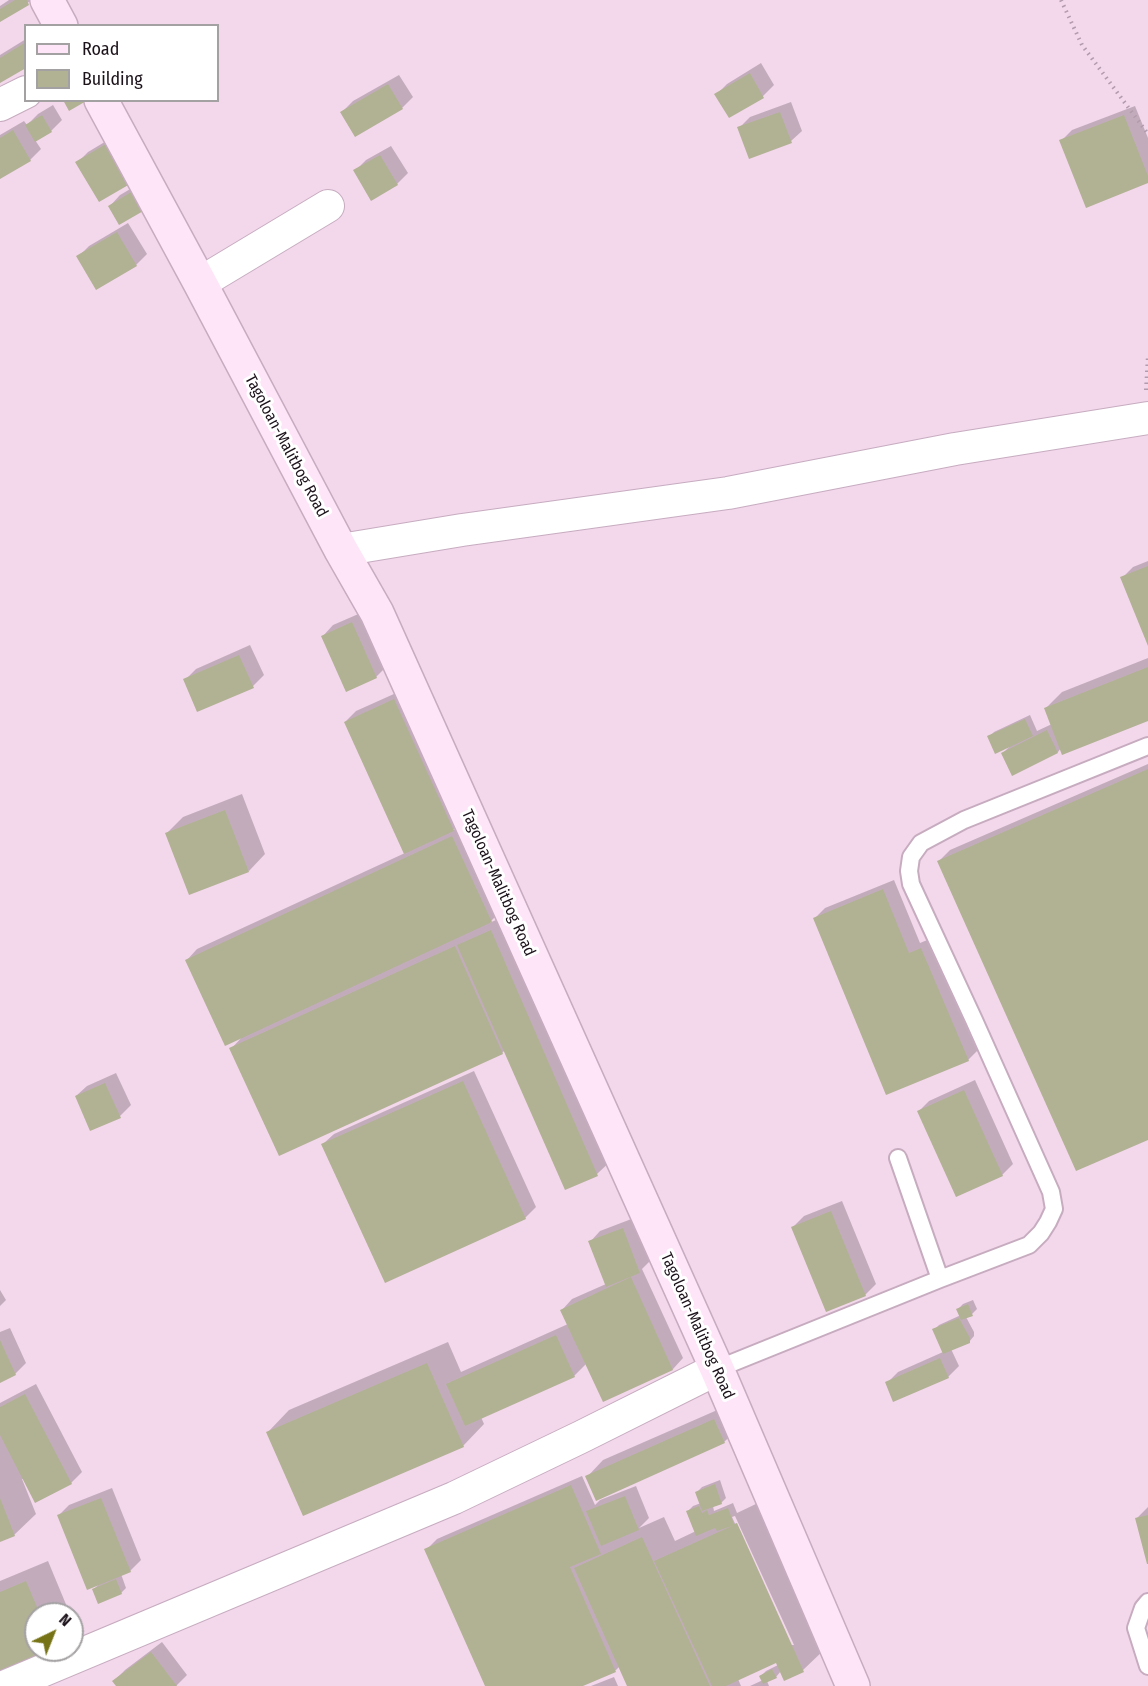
<!DOCTYPE html>
<html>
<head>
<meta charset="utf-8">
<style>
  body { margin:0 }
  #map { position:relative; width:1148px; height:1686px; overflow:hidden; background:#f3d7eb; font-family:"Fira Sans Condensed",sans-serif }
  canvas { display:block }
  .legend { position:absolute; left:24px; top:24px; width:195px; height:78px; box-sizing:border-box; background:#fff; border:2px solid #a4a1a3; margin:0; padding:8px 10px; list-style:none; font-size:18px; color:#1c131a }
  .legend li { display:flex; align-items:center; gap:12px; height:30px }
  .legend b { width:30px; border:2px solid #a4a1a3 }
  .north { position:absolute; left:24px; top:1602px; width:60px; height:60px; box-sizing:border-box; background:#fff; border:2px solid #a4a1a3; border-radius:50%; rotate:43deg; font-size:16px; font-weight:700; line-height:24px; text-align:center; color:#1c131a }
  .north::after { content:''; display:block; margin:auto; width:21px; height:27px; background:#767317; clip-path:polygon(50% 0,100% 100%,50% 72%,0 100%) }
</style>
</head>
<body>
<div id="map">
<canvas width="1148" height="1686"></canvas>
<ul class="legend">
<li><b style="height:8px;background:#fee5f8"></b>Road</li>
<li><b style="height:16px;background:#b1b193"></b>Building</li>
</ul>
<div class="north">N</div>
</div>
<script>
const context = document.querySelector('canvas').getContext('2d');
context.lineJoin = 'round';
function fillPath(path, color) {
  context.fillStyle = color;
  context.fill(path, 'evenodd');
}
function trace(path, color, width, dash) {
  context.strokeStyle = color;
  context.lineWidth = width;
  context.lineCap = dash ? 'butt' : 'round';
  context.setLineDash(dash || []);
  context.stroke(path);
}
function write(font, color, halo, rows, align = 'center') {
  context.font = font + ' "Fira Sans Condensed",sans-serif';
  context.lineWidth = 6;
  context.setLineDash([]);
  context.textBaseline = 'middle';
  context.strokeStyle = halo;
  context.fillStyle = color;
  for (const [text, x, y, turn = 0] of rows) {
    context.save();
    context.translate(x, y);
    context.rotate((+turn || 0) * Math.PI / 180);
    context.textAlign = isNaN(turn) ? turn : align;
    if (halo) context.strokeText(text, 0, 0);
    context.fillText(text, 0, 0);
    context.restore();
  }
}
const shadow = new Path2D(`
  M9 0H32L0 20V6Z
  M26 39V66L0 81V55Z
  M761 63 774 85 763 96 729 116 716 95 727 84Z
  M399 75 413 97 402 108 342 112 353 101Z
  M791 102 802 131 791 141 739 128 750 117Z
  M53 105 62 120 51 131 35 140 41 149 30 160 0 178V135L24 121 27 125 38 114Z
  M1135 106 1148 138V182L1061 141 1072 130Z
  M118 134 140 172 77 163 88 152Z
  M391 146 408 173 397 184 355 171 366 160Z
  M144 181 155 198 110 206 120 195Z
  M128 223 147 254 136 265 78 257 89 246Z
  M1148 561V642L1122 578 1133 567Z
  M363 612 387 666 376 677 323 636 333 625Z
  M250 645 264 675 253 686 185 680 196 669Z
  M1148 658V719L1061 748 1058 752 1012 774 1003 753 1010 746 989 737 994 732 1030 715 1037 731 1052 724 1045 709 1062 692Z
  M405 689 464 819 453 830 463 826 502 910 489 923 508 915 614 1158 597 1174 565 1188 505 1050 502 1053 231 1049 243 1036 187 960 197 949 405 853 345 722 356 711Z
  M1148 764V1138L939 861 950 850Z
  M242 794 265 854 249 871 167 833 183 817Z
  M894 880 920 943 932 938 979 1049 968 1060 814 919 825 908Z
  M474 1071 536 1207 525 1218 323 1144 334 1134Z
  M116 1073 131 1105 120 1116 91 1129 76 1096 87 1086Z
  M975 1080 1013 1164 1002 1175 918 1112 929 1101Z
  M842 1201 876 1284 865 1295 793 1227 804 1216Z
  M634 1218 650 1261 642 1269 683 1358 673 1369 603 1400 586 1364 574 1376 481 1417 484 1424 463 1446 268 1432 289 1410 448 1342 461 1372 568 1324 562 1310 572 1299 606 1284 590 1242 600 1231Z
  M0 1290 6 1300 0 1306Z
  M973 1300 977 1309 972 1314 966 1317 974 1332V1336L969 1342 951 1349 959 1366 948 1377 887 1383 898 1372 943 1352 934 1330 939 1325 961 1315 958 1309 963 1304Z
  M10 1328 26 1363 15 1374 0 1381V1332Z
  M36 1384 82 1472 71 1483 22 1479 36 1514 14 1535 0 1541V1403Z
  M731 1404 741 1426 724 1442 587 1477 603 1460Z
  M582 1476 595 1505 600 1500 636 1486 649 1518 639 1528 664 1517 675 1541 696 1531 688 1511 693 1506 701 1503 697 1492 702 1487 720 1480 726 1498 721 1503 713 1506 714 1511 733 1503 737 1513 758 1503 825 1649 803 1670 784 1679 781 1671 776 1677 767 1681 769 1686H750L763 1680 761 1676 766 1671 778 1665 777 1661 738 1679 741 1686H629L620 1666 616 1670 580 1686H486L426 1550 437 1539ZM735 1516 794 1645H791L732 1517Z
  M112 1488 141 1560 130 1571 121 1574 126 1588 121 1593 94 1589 100 1583 58 1516 69 1505Z
  M1148 1507V1561L1137 1518Z
  M48 1561 70 1614H36V1650L0 1674V1581Z
  M72 1618 77 1630 72 1635Z
  M162 1642 187 1675 176 1686H118L114 1681 125 1670Z
  M614 1677 618 1686H591Z`);
const building = new Path2D(`
  M15 0H27L29 5 0 22V9Z
  M26 42V68L0 83V58Z
  M750 73 764 98 729 118 714 94Z
  M388 84 403 109 355 137 340 112Z
  M63 100H88L69 111Z
  M780 112 792 143 749 159 737 127Z
  M42 115 52 132 35 142 25 125Z
  M1124 115 1148 176V183L1086 208 1059 140Z
  M13 130 31 161 0 179V138Z
  M106 144 130 184 99 202 75 162Z
  M380 155 398 185 371 201 353 170Z
  M133 191 145 210 119 225 108 206Z
  M117 232 137 266 96 290 76 256Z
  M1148 566V646L1120 577Z
  M352 622 377 678 346 692 321 636Z
  M239 655 254 688 197 712 183 679Z
  M1148 667V721L1062 755 1044 708Z
  M394 699 454 831 404 854 344 722Z
  M1025 719 1033 736 995 754 987 736Z
  M1047 730 1058 753 1012 776 1001 753Z
  M1148 769V1140L1076 1171 937 861Z
  M225 810 249 872 189 895 165 833Z
  M452 836 492 922 225 1046 185 960Z
  M883 889 909 953 921 948 969 1061 886 1095 813 918Z
  M491 930 598 1176 565 1190 457 945Z
  M455 946 503 1054 279 1156 229 1048Z
  M463 1081 526 1219 385 1283 321 1144Z
  M105 1083 121 1118 90 1131 75 1096Z
  M964 1090 1003 1176 956 1197 917 1111Z
  M831 1211 866 1296 826 1312 791 1227Z
  M623 1228 640 1273 606 1287 588 1241Z
  M631 1277 673 1370 603 1402 560 1310Z
  M968 1304 973 1316 961 1320 956 1309Z
  M959 1318 970 1338V1343L943 1354 932 1329Z
  M556 1335 575 1377 465 1426 446 1384Z
  M0 1340 16 1375 0 1383Z
  M940 1358 949 1378 893 1402 885 1382Z
  M427 1363 464 1447 303 1516 266 1432Z
  M25 1394 72 1484 35 1503 0 1435V1407Z
  M714 1419 725 1443 596 1501 585 1476Z
  M715 1484 722 1504 702 1511 695 1492Z
  M571 1485 601 1554 570 1567 616 1672 583 1686H485L424 1549Z
  M625 1496 639 1530 601 1546 586 1511Z
  M0 1498 15 1536 0 1542Z
  M101 1498 131 1572 87 1590 57 1515Z
  M699 1506 702 1513 707 1510 709 1515 728 1508 734 1524 737 1523 804 1672 784 1681 776 1663 726 1686H712L654 1561 732 1526 717 1531 715 1528 696 1536 686 1511Z
  M1148 1515V1564H1147L1135 1518Z
  M642 1537 710 1686H627L574 1568Z
  M116 1579 122 1594 98 1604 92 1589Z
  M26 1581 40 1614H36V1650H55L0 1676V1592Z
  M151 1652 177 1686H116L112 1681Z
  M772 1669 777 1678 763 1684 759 1676Z`);
const path = new Path2D(`
  M1061 0 1082 45 1148 134
  M1146 390 1148 355`);
const service = new Path2D(`
  M898 1158 940 1279
  M717 1369 940 1279 1029 1245 1041 1233 1048 1222 1054 1209 1051 1192 974 1020 911 884 909 871 911 857 921 843 964 820 1148 746
  M1148 1602 1143 1608 1136 1628 1148 1666`);
const minor = new Path2D(`
  M0 105 26 92
  M200 283 328 206
  M341 550 462 530 728 493 955 449 1148 418
  M6 1686 454 1498 581 1437 717 1369`);
const secondary = new Path2D(`
  M47 0 61 26
  M101 100 200 283 341 550 377 613 717 1369 853 1686`);
const streetNames = [
  ["Tagoloan-Malitbog Road",286,446,62],
  ["Tagoloan-Malitbog Road",498,883,66],
  ["Tagoloan-Malitbog Road",697,1326,66]
];
fillPath(shadow, '#0003');
fillPath(building, '#b1b193');
trace(service, '#c7acc0', 20);
trace(minor, '#c7acc0', 34);
trace(secondary, '#c7acc0', 36);
trace(path, '#b29bac', 4, [1.5, 4.5]);
trace(service, '#fff', 16);
trace(minor, '#fff', 32);
trace(secondary, '#fee5f8', 33);
write('16px', '#1c131a', '#fff', streetNames);
</script>
</body>
</html>
